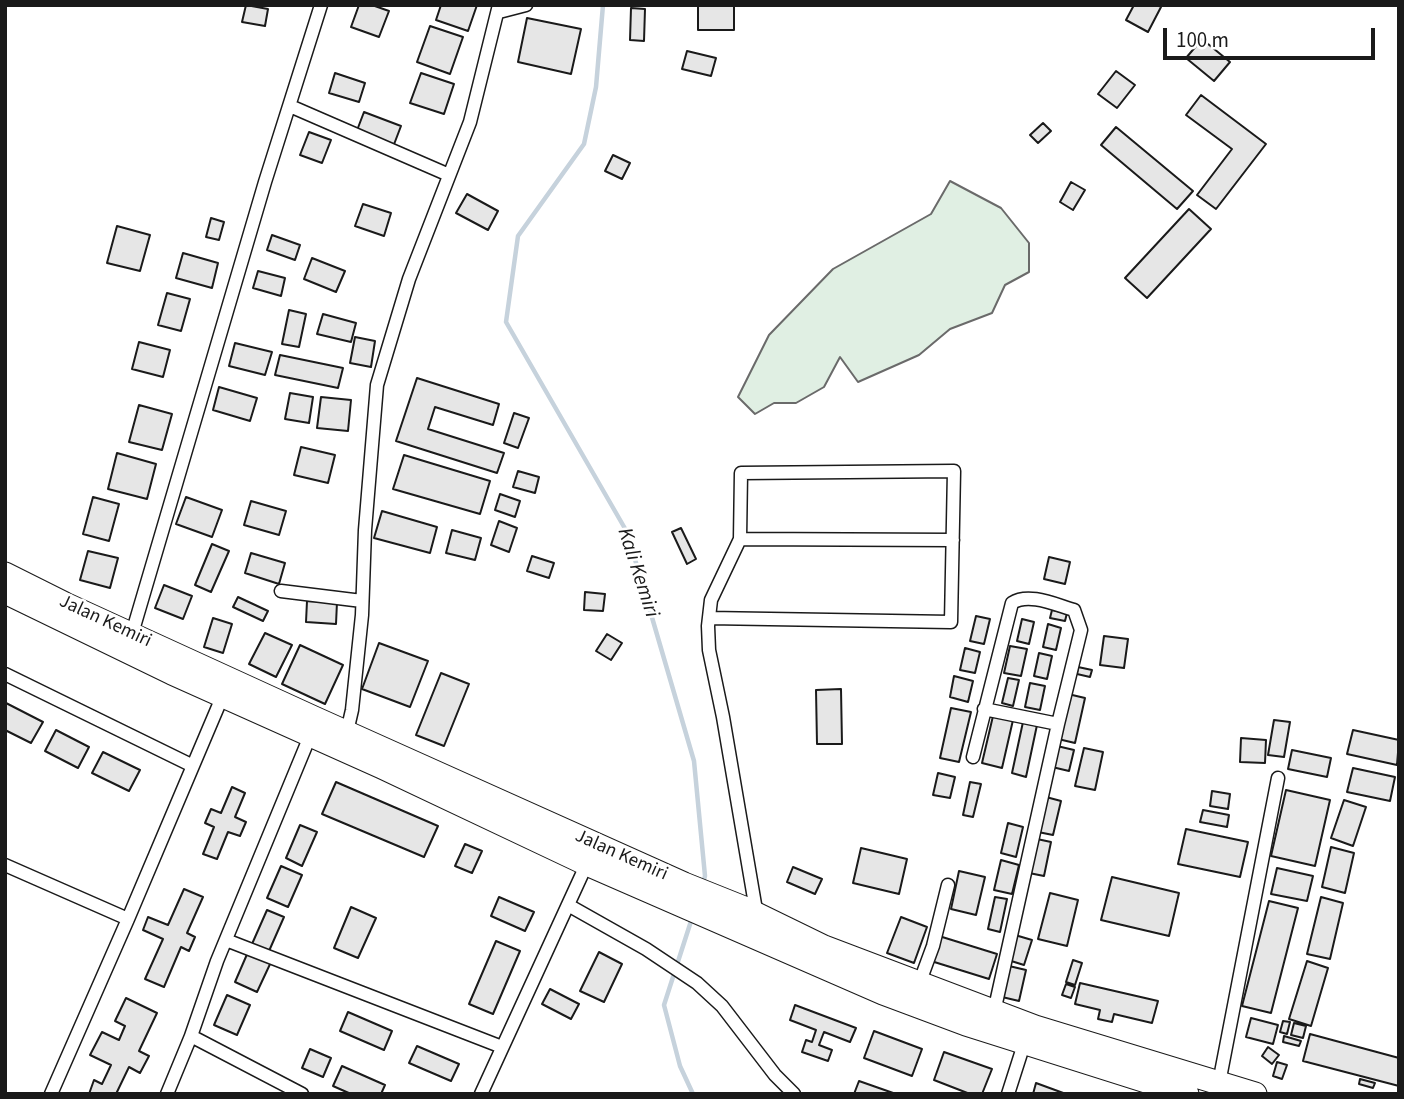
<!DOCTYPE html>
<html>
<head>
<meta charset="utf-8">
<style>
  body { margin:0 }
  #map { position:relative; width:1404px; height:1099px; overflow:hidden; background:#fff; font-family:"Source Sans 3",sans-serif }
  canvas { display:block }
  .frame { position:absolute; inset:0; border:7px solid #1a1a1a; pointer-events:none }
  .scale { position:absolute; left:1163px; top:28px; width:212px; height:32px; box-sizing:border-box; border:4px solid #1a1a1a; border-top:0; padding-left:9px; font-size:21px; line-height:24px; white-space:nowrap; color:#1a1a1a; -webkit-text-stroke:5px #fff; paint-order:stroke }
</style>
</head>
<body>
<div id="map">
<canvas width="1404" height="1099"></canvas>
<div class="frame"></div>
<div class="scale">100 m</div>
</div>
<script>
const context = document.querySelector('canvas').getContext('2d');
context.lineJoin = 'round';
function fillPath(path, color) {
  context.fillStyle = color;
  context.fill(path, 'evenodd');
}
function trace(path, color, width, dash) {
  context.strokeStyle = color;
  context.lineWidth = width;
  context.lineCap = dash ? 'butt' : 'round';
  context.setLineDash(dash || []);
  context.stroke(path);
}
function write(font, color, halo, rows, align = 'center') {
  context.font = font + ' "Source Sans 3",sans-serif';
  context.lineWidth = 5;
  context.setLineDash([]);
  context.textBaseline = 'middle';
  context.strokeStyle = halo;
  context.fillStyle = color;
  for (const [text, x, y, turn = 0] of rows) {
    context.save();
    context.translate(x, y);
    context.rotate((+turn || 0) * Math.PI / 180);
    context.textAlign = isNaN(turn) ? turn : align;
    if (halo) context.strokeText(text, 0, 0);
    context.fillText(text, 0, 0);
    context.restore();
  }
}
const green = new Path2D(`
  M950 181 1001 208 1029 243V272L1005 285 992 313 950 329 919 355 858 382 840 357 824 387 796 403H774L755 414 738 397 769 335 833 269 931 214Z`);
const stream = new Path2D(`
  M603 5 596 87 584 144 518 236 506 322 627 532 694 761 705 876 703 883
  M692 918 664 1005 680 1066 693 1094`);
const building = new Path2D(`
  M246 5 268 9 265 26 242 22Z
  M359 5H372L389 11 379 37 351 27Z
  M441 5H477L468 31 436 20Z
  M698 5H734V30H698Z
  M1134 5H1157L1161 7 1148 32 1126 20Z
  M631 8 645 9 644 41 630 40Z
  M527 18 581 29 571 74 518 62Z
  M430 26 463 37 450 74 417 62Z
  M1202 39 1230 62 1214 81 1186 58Z
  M687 51 716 58 711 76 682 69Z
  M1116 71 1135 85 1117 108 1098 94Z
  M335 73 365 83 359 102 329 93Z
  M421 73 454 84 444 114 410 103Z
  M1201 95 1266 144 1216 209 1197 195 1232 149 1186 115Z
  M364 112 401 126 393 147 356 133Z
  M1043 123 1051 131 1038 143 1030 135Z
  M1116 127 1193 191 1177 209 1101 145Z
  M309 132 331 140 322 163 300 155Z
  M613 155 630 163 622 179 605 171Z
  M1071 182 1085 190 1073 210 1060 202Z
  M467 194 498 211 488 230 456 213Z
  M363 204 391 213 384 236 355 226Z
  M1189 209 1211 229 1147 298 1125 278Z
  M211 218 224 222 219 240 206 237Z
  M117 226 150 235 140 271 107 263Z
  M272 235 300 245 295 260 267 250Z
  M183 253 218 263 212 288 176 278Z
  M312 258 345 271 336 292 304 279Z
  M258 271 285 278 281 296 253 288Z
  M167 293 190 299 181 331 158 325Z
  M289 310 306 314 299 347 282 344Z
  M323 314 356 323 351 342 317 334Z
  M355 337 375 341 371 367 350 363Z
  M139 342 170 350 163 377 132 369Z
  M235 343 272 352 265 375 229 366Z
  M280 355 343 368 338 388 275 375Z
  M417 378 499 404 493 425 435 407 428 429 504 453 497 473 396 441Z
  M219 387 257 398 250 421 213 410Z
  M290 393 313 397 309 423 285 419Z
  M321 397 351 400 348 431 317 428Z
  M139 405 172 414 162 450 129 442Z
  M514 413 529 418 518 448 504 443Z
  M301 447 335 455 328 483 294 475Z
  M117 453 156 464 147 499 108 489Z
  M404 455 490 481 480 514 393 489Z
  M518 471 539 477 535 493 513 487Z
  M500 494 520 501 515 517 495 510Z
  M93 497 119 504 109 541 83 534Z
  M186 497 222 510 212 537 176 524Z
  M251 501 286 511 279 535 244 525Z
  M382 511 437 527 430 553 374 538Z
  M499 521 517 528 509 552 491 545Z
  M681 528 696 559 687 564 672 532Z
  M452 530 481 538 475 560 446 553Z
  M212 544 229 551 211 592 195 585Z
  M88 551 118 558 110 588 80 580Z
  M251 553 285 563 279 584 245 573Z
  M532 556 554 563 549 578 527 571Z
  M1049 557 1070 562 1065 584 1044 579Z
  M164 585 192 596 183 619 155 608Z
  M585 592 605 594 603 611 584 610Z
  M238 597 268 611 263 621 233 607Z
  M307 601 337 602 336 624 306 622Z
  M1052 610 1067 613 1065 621 1050 618Z
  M976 616 990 619 984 644 970 641Z
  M213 618 232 624 223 653 204 647Z
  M1022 619 1034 622 1029 644 1017 641Z
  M1048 624 1061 628 1056 650 1043 647Z
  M265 633 292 645 276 677 249 664Z
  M607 634 622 643 611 660 596 651Z
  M1104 636 1128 639 1124 668 1100 665Z
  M379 643 428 661 410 707 362 689Z
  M300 645 343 665 325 704 282 684Z
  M1010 646 1027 649 1021 676 1004 673Z
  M965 648 980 652 975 673 960 670Z
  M1039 653 1052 656 1047 679 1034 676Z
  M1078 667 1092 670 1090 677 1077 674Z
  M441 673 469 684 444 746 416 735Z
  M954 676 973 681 968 702 950 697Z
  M1008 678 1019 680 1013 706 1002 703Z
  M1030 683 1045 686 1040 710 1025 707Z
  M841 689 842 744H817L816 690Z
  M1068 694 1085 698 1075 743 1058 739Z
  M6 703 43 722 31 743 5 730Z
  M951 708 971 712 959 762 940 758Z
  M993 716 1013 720 1002 768 982 763Z
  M1274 720 1290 722 1284 757 1268 755Z
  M1023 722 1037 725 1026 777 1012 773Z
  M56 730 89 747 78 768 45 751Z
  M1353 730 1399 740 1397 765 1347 754Z
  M1241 738 1266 740 1265 763 1240 762Z
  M1057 746 1074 750 1069 771 1052 767Z
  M1084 748 1103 752 1095 790 1075 786Z
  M1292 750 1331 758 1327 777 1288 769Z
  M103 752 140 770 129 791 92 773Z
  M1353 768 1395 777 1390 801 1347 792Z
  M938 773 955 777 950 798 933 795Z
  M336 782 438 826 424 857 322 814Z
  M970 782 981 784 973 817 963 815Z
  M232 787 245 793 235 817 246 822 240 836 228 832 217 859 203 854 214 827 205 823 211 809 221 813Z
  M1286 790 1330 800 1315 866 1271 856Z
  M1212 791 1230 794 1228 809 1210 806Z
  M1046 797 1061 801 1053 835 1038 832Z
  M1344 800 1366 807 1353 846 1331 838Z
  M1203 810 1229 815 1227 827 1200 822Z
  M1008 823 1023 827 1016 857 1001 853Z
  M300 825 317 832 302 866 286 858Z
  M1186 829 1248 842 1240 877 1178 864Z
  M1037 839 1051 842 1044 876 1029 873Z
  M465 844 482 851 472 873 455 866Z
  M1331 847 1354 853 1345 893 1322 887Z
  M861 848 907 859 899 894 853 883Z
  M1001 860 1019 865 1012 894 994 890Z
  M281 866 302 875 288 907 267 898Z
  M793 867 822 879 815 894 787 882Z
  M1277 868 1313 876 1307 901 1271 894Z
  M959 871 985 877 976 915 951 909Z
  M1112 877 1179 893 1169 936 1101 920Z
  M184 889 203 897 187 933 195 937 189 951 181 947 164 987 145 979 163 939 143 930 148 917 168 925Z
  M1050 893 1078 900 1067 946 1038 939Z
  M499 897 534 912 525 931 491 916Z
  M995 897 1007 899 1000 932 988 929Z
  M1321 897 1343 903 1330 959 1307 954Z
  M1269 901 1298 908 1271 1013 1242 1006Z
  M351 907 376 918 358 958 334 948Z
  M267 910 284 917 269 951 252 944Z
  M901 917 927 927 914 963 887 953Z
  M1015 935 1032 940 1024 965 1008 960Z
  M939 936 997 954 989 979 931 961Z
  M496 941 520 951 493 1014 469 1004Z
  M248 952 271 962 257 992 235 982Z
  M599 952 622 964 604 1002 580 991Z
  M1073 960 1082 963 1075 985 1066 982Z
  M1307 961 1328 968 1311 1026 1289 1019Z
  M1009 966 1026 970 1019 1001 1002 997Z
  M1080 983 1158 1001 1152 1023 1114 1014 1112 1022 1098 1019 1100 1010 1075 1004Z
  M1066 984 1075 987 1071 998 1062 995Z
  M550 989 579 1004 571 1019 542 1004Z
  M227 995 250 1005 237 1035 214 1025Z
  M126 998 157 1013 139 1051 149 1056 140 1073 129 1067 116 1094H89L94 1080 102 1084 111 1065 90 1055 102 1032 119 1040 125 1026 115 1021Z
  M795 1005 856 1028 850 1042 824 1032 819 1045 832 1050 828 1061 802 1052 806 1040 812 1042 816 1030 790 1020Z
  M348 1012 392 1031 384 1050 340 1031Z
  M1251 1018 1278 1025 1273 1044 1246 1037Z
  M1283 1021 1290 1022 1287 1034 1280 1032Z
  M1294 1023 1306 1026 1303 1038 1291 1035Z
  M874 1031 922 1049 912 1076 864 1058Z
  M1310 1034 1399 1058V1086L1303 1061Z
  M1284 1036 1301 1041 1299 1046 1283 1042Z
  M417 1046 459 1064 451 1081 409 1063Z
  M1268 1047 1279 1055 1272 1064 1262 1056Z
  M310 1049 331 1058 323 1077 302 1068Z
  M944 1052 992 1069 982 1094H970L934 1080Z
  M1277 1062 1287 1065 1282 1079 1273 1076Z
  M342 1066 385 1085 381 1094H351L333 1086Z
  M1360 1079 1375 1083 1373 1088 1359 1084Z
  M859 1081 896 1094H854Z
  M1036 1083 1066 1094H1033Z`);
const street = new Path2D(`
  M499 12 526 5
  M290 106 449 175
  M740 539 953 540
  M281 591 362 601
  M709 618 951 622 954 471 741 473 740 539 711 600 708 626 709 650 723 717 757 916
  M131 637 265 182 321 5
  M5 674 191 765
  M984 709 1058 724
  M346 736 352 710 362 615 365 530 377 385 409 279 470 122 499 5
  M973 757 1012 603C1029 592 1056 605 1074 610L1081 630 1058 724 994 1012
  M5 865 128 919
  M568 905 646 949 697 983 722 1006 775 1075 794 1094
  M226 940 502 1047
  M919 984 933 946 948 885
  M1219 1083 1278 778
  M51 1094 128 919 223 695
  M167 1094 191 1036
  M302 1094 191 1036 217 961 310 736
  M481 1094 589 859
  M1008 1094 1024 1044`);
const highway = new Path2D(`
  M5 574 65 604 312 717 684 884 744 908 824 947 1035 1027 1255 1094
  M5 592 172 673 382 767 587 864 883 993 966 1024 1187 1094`);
const streetNames = [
  ["Jalan Kemiri",105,622,25],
  ["Jalan Kemiri",621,856,24]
];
const waterNames = [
  ["Kali Kemiri",637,573,72]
];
fillPath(green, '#e0efe3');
trace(green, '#6a6a6a', 2);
trace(stream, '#c6d2dc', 4.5);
fillPath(building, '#e6e6e6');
trace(building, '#1a1a1a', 2);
trace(street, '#1a1a1a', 15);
trace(highway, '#1a1a1a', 25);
trace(street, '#fff', 12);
trace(highway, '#fff', 23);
write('19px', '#1a1a1a', '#fff', streetNames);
write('italic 21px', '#1a1a1a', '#fff', waterNames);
</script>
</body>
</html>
